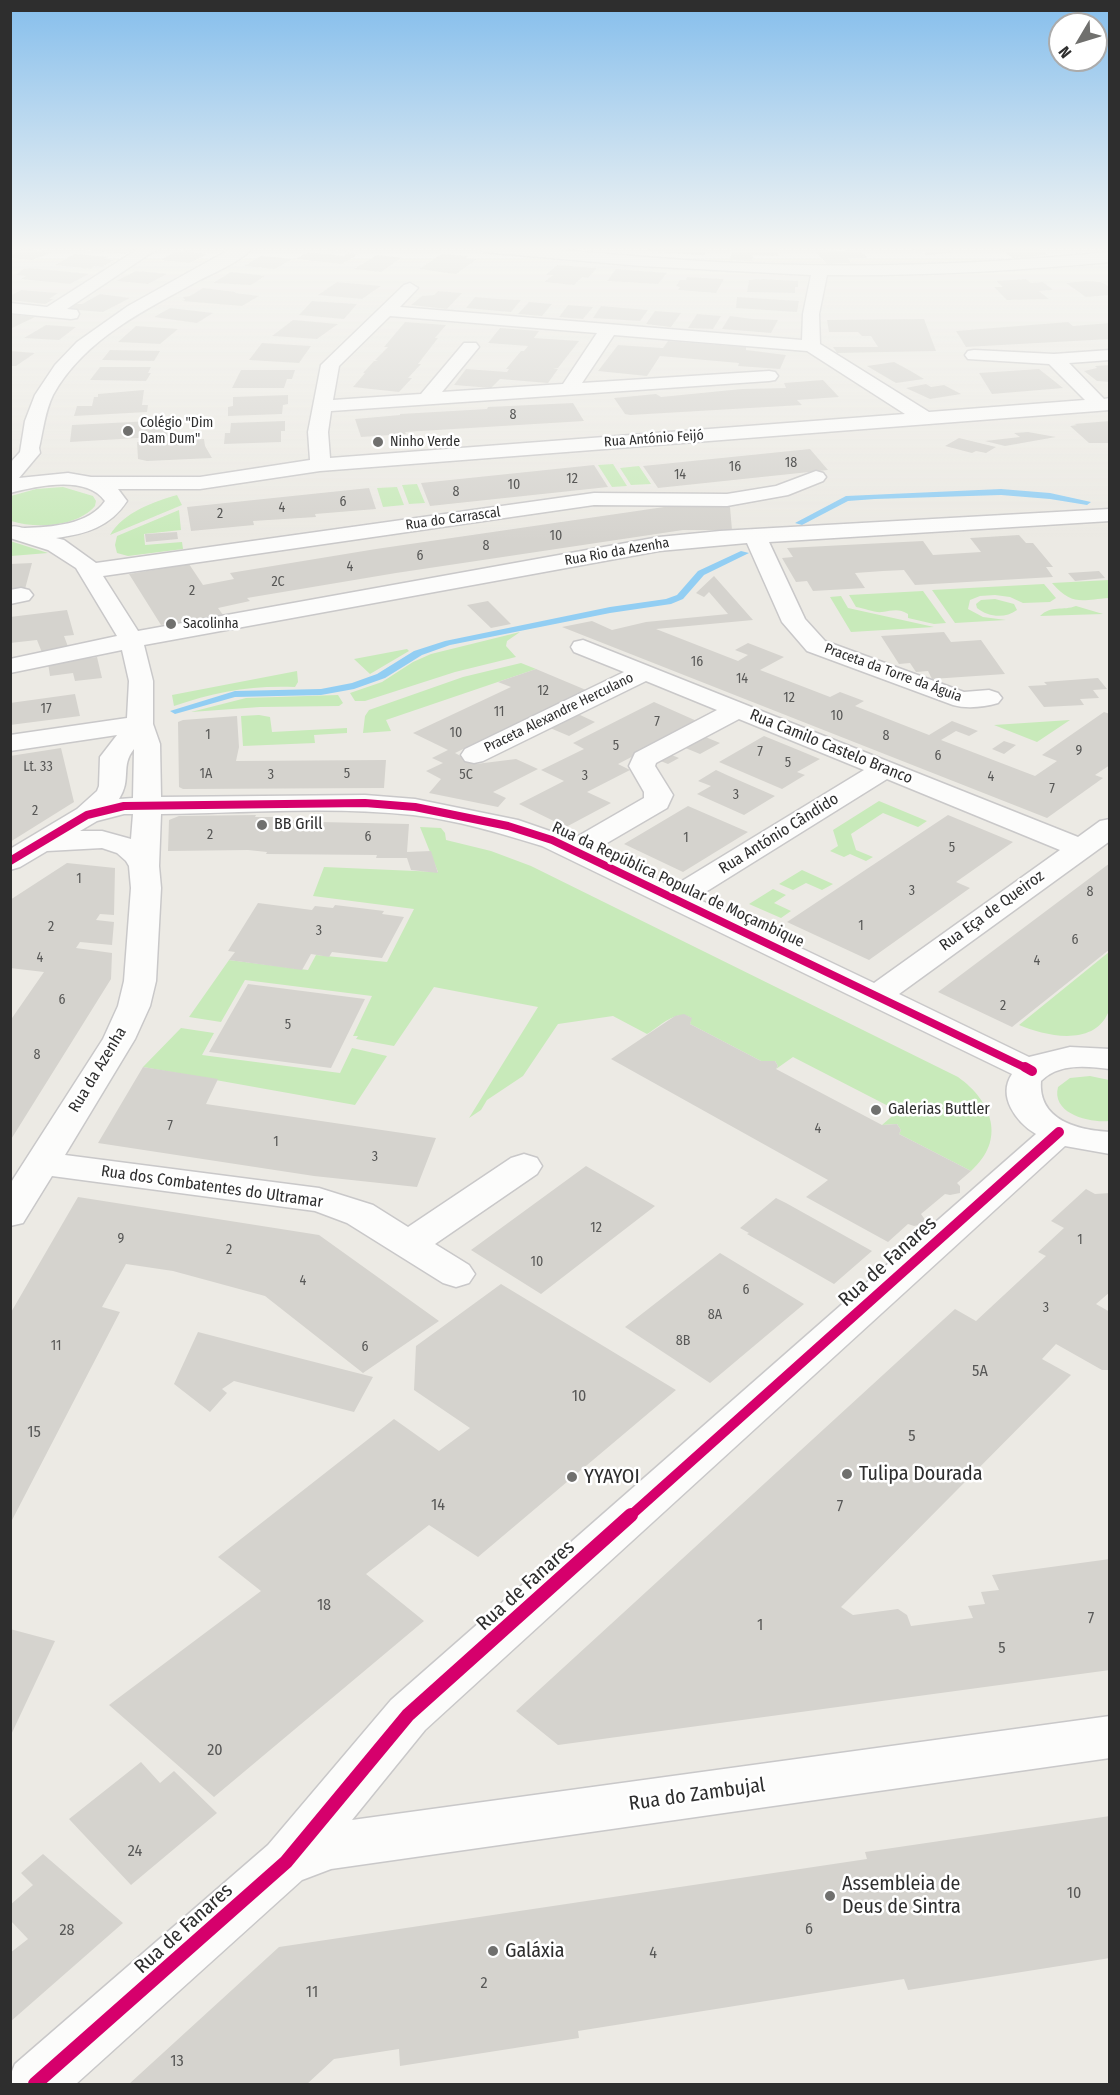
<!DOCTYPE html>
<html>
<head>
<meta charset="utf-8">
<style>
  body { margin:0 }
  #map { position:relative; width:1120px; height:2095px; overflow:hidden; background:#eceae4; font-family:"Fira Sans Condensed",sans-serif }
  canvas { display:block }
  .frame { position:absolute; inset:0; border:12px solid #2e2e2e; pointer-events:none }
  .north { position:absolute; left:1048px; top:12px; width:60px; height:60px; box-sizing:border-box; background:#fff; border:2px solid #ababab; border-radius:50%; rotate:232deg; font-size:16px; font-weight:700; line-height:24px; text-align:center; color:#2e2e2e }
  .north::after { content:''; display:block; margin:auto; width:21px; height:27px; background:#70706e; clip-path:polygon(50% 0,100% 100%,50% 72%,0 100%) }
</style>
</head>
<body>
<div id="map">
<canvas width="1120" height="2095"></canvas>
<div class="frame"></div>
<div class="north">N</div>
</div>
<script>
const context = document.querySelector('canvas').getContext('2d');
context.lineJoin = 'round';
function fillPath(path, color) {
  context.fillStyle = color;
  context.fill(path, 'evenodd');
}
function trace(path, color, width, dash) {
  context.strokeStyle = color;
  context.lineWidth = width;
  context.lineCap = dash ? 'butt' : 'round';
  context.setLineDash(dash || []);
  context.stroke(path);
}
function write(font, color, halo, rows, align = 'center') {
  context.font = font + ' "Fira Sans Condensed",sans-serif';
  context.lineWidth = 5;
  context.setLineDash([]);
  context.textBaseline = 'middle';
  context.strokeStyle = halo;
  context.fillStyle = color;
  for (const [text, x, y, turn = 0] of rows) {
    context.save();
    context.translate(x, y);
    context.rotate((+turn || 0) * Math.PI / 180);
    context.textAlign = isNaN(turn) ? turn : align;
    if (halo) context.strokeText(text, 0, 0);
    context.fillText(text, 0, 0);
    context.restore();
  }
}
const green = new Path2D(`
  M613 464 627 486 612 487 598 465Z
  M639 466 651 484 631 485 620 468Z
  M417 484 425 503 409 504 402 485Z
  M63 487 93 496 96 501 95 506C77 527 36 529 11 521V496L36 489Z
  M397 487 404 505 383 507 377 488Z
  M177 495 182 505 110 535C124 512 153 502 177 495Z
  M179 510 181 530 144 534 145 545 182 542 183 549 128 556 117 553 115 545 117 536Z
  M10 541 48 553 11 556Z
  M1109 580V598C1081 600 1072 606 1052 583Z
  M1044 584 1056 598 1050 602 1023 603 1010 597 995 595 980 596 970 600 968 609 983 617 1006 620 955 623 932 590Z
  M923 591 946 623 934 624 908 618V614C898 608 892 611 882 612 875 613 864 608 856 607L849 595Z
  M841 596 848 608 934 627 851 632 830 597Z
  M995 599 1014 604 1017 610C1005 619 988 617 977 608L976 604 981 600Z
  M1076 606 1103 614 1040 616C1051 605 1063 611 1076 606Z
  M520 632 507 641 506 646 516 657 455 672 365 701H355L350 693 382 682 413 662 431 654Z
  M407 649 409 651 370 674 354 659Z
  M521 663 536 669 386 720 391 731 363 733 365 716 369 710 463 677Z
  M297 671 298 682 295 687C252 685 214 692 174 706L172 695Z
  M338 695 343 703 339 706 260 707 191 712 246 698Z
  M259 715 270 717 272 732 347 728V733L314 735 315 743 243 746 241 716Z
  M1070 720 1037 742 994 725Z
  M879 801 927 821 918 827 883 813 851 834 856 850 873 857 866 861 850 854 844 857 830 851 838 846 833 830Z
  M420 827 441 828 445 833 446 840 491 851 531 866 958 1077C993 1102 1006 1140 971 1171L899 1134 901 1130 897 1124 882 1125 898 1111 793 1057 776 1069 778 1066 775 1061H761L690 1024 691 1018C677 1008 659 1027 647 1034L613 1016 558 1024 523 1076 487 1100 481 1110 469 1118 538 1007 434 987 394 1046 356 1039 358 1036H353L372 996 245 980 221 1022 189 1017 229 960 308 970 316 955 387 962 414 909 313 896 324 867 438 872Z
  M802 870 833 884 822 890 806 883 793 890 779 884Z
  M773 889 786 895 774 903 791 911 781 918 749 904Z
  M1109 952C1110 967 1114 1002 1108 1013 1093 1047 1045 1036 1019 1025Z
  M181 1028 214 1033 202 1055 340 1073 352 1048 387 1056 355 1105 143 1067Z
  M1090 1076 1109 1080V1121C1090 1123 1051 1114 1058 1087L1070 1078Z`);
const stream = new Path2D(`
  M1001 489 1050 493 1091 502 1087 505 1050 499 1001 495 875 499 848 501 802 525 795 523 846 496Z
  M741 551 749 553 704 575 683 599 671 604 610 613 450 645 422 655 385 678 354 689 321 695 235 697 175 714 170 711 235 691 321 689 352 683 377 674 414 651 445 641 610 607 666 599 677 595 698 571Z`);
const building = new Path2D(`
  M89 247H137L125 254 84 250Z
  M318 247H355L346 252Z
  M651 247H709L704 255 648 252Z
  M733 247H757L779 248 778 256 753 255 752 261 730 260Z
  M912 247H947L951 253 926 255 923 251H915Z
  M1005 247H1036L1048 255 1013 258 1000 249H1007Z
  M23 249 53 252 32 260 10 258V255Z
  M178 250 207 254 190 263 161 260Z
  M861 250 867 258H848L851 263 827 264 815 251Z
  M308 252 344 256 348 253 358 254 342 264 296 259Z
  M75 254 108 257 104 259 114 260 102 267 95 266 91 269 55 265Z
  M442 254 468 256 465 258 477 259 456 274 419 269Z
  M377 255 401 258 381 272 354 269Z
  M261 256 292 259 275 269 244 266Z
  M557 265 597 268 588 278 582 277 574 285 544 282 553 275H546Z
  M30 268 89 274 70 284 21 279 26 276 16 275 23 269Z
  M616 269 667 273 658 284 607 281Z
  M136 271 167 274 148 284 116 281Z
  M231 272 259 275 265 276 251 285 213 283Z
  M687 277 724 279 716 293 678 290 680 287 676 286 680 280H686Z
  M763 279 798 281V287H795V293L747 292 749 280Z
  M1026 279 1031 283 1043 282 1053 290 1039 291 1049 299 1007 300 994 287H1003L996 281Z
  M1086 281 1101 282 1110 287V295L1086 297 1066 283Z
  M337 282 381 286 362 299 318 295Z
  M203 288 236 292 235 293 259 296 242 306 182 301 185 300 183 297 190 296Z
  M21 290 58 293 49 299H54L45 304 10 300V296Z
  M438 291 462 293 447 309 411 305 422 296 434 295Z
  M100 294 130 298 103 312 66 309 76 304H82Z
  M475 297 498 299 521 300 511 312 466 308Z
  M737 297 799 301 797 312 736 308Z
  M312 301 357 304 344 319 299 315Z
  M529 302 552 304 542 316 518 314Z
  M568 305 593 307 583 319 559 317Z
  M601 306 624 308 648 310 640 321 593 318Z
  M170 308 213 313 197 323 154 317Z
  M655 311 681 313 671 327 646 324Z
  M10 314 35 317 10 329Z
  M697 314 721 316 713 329 688 328Z
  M730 316 753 319 778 320 771 333 722 329Z
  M924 319 936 351 837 353 833 347H878L871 336H862L858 332H829L827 320Z
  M293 320 338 324 317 339 272 336Z
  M405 322 446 325 435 338H438L418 364H421L408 378H412L399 392 353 387 365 373H363L374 361H378L375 360 388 347H384Z
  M1068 322 1073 326 1110 323V339L966 347 956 331Z
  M46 325 76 327 59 340 24 338Z
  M136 326 178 329 160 344 118 342Z
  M500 328 539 331 534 338 579 341 558 368H553L558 369 548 383 500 379 491 388 454 385 466 369 507 372 509 369H506L521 351H524L528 346 488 343Z
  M668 341 746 347V350L786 355 780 369 738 366 739 363 660 356 647 376 598 371 618 345 663 348Z
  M262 343 311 346 299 363 249 360Z
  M110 350 160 351 154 361 102 360Z
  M10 351 35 353 16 366H10Z
  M894 362 909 370 924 379 896 383 867 366Z
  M1110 365V382L1097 381 1084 371 1097 368 1095 366Z
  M100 367H151L148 373H151L146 381 90 380Z
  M1039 369 1063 388 992 394 979 373Z
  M241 370H295L292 379H287L284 388H232Z
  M823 380 839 397 797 400 802 405 630 415 625 414 614 398 656 394 661 397 742 389 786 388 784 383Z
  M926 384 931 387 944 385 961 394 930 399 906 388Z
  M144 390 142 405H148L147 412 74 416 77 406H92L94 397H98V394Z
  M288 395V404L283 405 282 414 228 416V407L233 406V397Z
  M573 403 584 421 405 432 406 434 361 437 355 419 400 415V414L487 409 488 407Z
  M171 420 172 436 70 442 72 425Z
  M285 421V431H281V442L224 444 225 433H230L231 423Z
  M1110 421V443H1089L1070 426 1077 425 1074 424Z
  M1028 432 1056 437 1005 446 985 441 1020 437 1014 433Z
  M959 438 996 447 986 453 976 451 972 453 945 446Z
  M204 439 205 446 212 458 147 461 138 459 137 442Z
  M810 449 828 470 658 488 643 466Z
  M594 465 608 487 430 506 421 483Z
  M369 488 376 509 315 514 316 517 253 521 254 525 191 531 187 507Z
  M671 506 730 507 732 530H683L396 573 247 598 250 601 218 608 223 615 161 625 129 574 189 564 203 585 234 579 230 573 376 549Z
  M177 532 178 539 146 542 145 534Z
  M1019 535 1026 543H1033L1053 567H1046L1053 577 915 585 904 570 883 571 855 573 865 588 813 591 807 581 796 582 782 558 793 557 787 548 923 541 933 555 981 552 970 538Z
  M32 563 25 589H10V564Z
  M1099 571 1105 578 1075 581 1068 573Z
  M714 576 753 620 656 629 738 661 748 655 735 650 748 643 784 657 760 670 830 697 840 692 864 701 855 706 929 735 952 721 978 731 969 736 956 731 941 740 1035 776 1057 761 1042 755 1104 712 1110 714V765L1095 775 1103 778 1047 818 562 627 592 621 612 630 646 622 728 614 709 592 704 597 696 593Z
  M488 601 511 624 491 628 467 605Z
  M67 610 74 635 64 636 70 652 43 655 37 640 10 643V617Z
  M944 632 951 642 981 640 1005 674 932 679 928 671 916 672 910 663 899 664 881 636Z
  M97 657 102 678 75 681 73 673 50 676 48 663Z
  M536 669 586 690 455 753 476 764 516 759 538 769 493 792 506 798 498 807 429 793 441 779 426 771 443 763 432 758 448 750 413 733 511 687 498 682Z
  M1098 678 1107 689 1093 690 1099 698 1080 699 1084 705 1044 707 1028 686 1047 685 1044 682Z
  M75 694 80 716 10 725V703Z
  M654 702 699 722 618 764 630 770 587 792 611 803 566 827 519 804 564 781 541 770 584 749 573 743Z
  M578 714 595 722 569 736 550 728Z
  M237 716 239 747 236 761 386 760 384 788 183 789 179 787 178 722 183 720Z
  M703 736 720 743 700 754 683 747Z
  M764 736 791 747 820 759 797 772 805 775 782 789 719 762Z
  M1004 741 1016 745 1004 754 992 749Z
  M61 748 74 802 10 842V756Z
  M669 754 679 758 668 764 658 760Z
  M716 770 729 776 775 796 744 815 697 794 711 786 698 781Z
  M688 806 748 832 683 872 624 844Z
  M256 815 255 817H290L289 820H320V822L409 824 407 852 431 851 438 873 411 870 407 858H376L377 855 266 854 267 852 248 850 168 851 169 820 179 816Z
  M948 815 1013 842 956 882 970 888 869 960 787 922Z
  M67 863 115 868 114 915 100 914 96 920 114 922 112 945 80 942 76 948 112 953 111 979 10 1141V1021L44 972 10 968V900Z
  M1110 863V949L1012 1027 938 992Z
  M258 903 312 910 315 906 333 908 335 905 384 911 382 914 404 917 382 958 332 952 329 957 311 954 302 970 229 960 235 952 228 951Z
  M248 984 365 999 331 1068 209 1052Z
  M684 1014 692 1018 690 1024 761 1061H775L778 1066 776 1069 882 1125 897 1124 901 1130 899 1134 971 1171 957 1183 960 1186V1193L950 1195 945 1194 921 1214 926 1221 924 1224 914 1226 908 1224 888 1242 806 1197 828 1180 611 1059 675 1016Z
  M143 1067 218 1079 206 1104 436 1138 417 1187 314 1176 98 1143Z
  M586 1166 655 1206 541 1294 471 1250Z
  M1086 1189 1095 1194 1110 1193V1292L1096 1304 1110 1312V1370H1102L1056 1344 1042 1359 1071 1375 841 1607 853 1615 898 1609 907 1615 911 1626 973 1618 968 1606 985 1604 981 1592 999 1590 992 1575 1110 1559V1670L558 1745 516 1711 955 1309 976 1321 1046 1256 1038 1252 1064 1228 1051 1221Z
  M78 1197 319 1235 439 1321 363 1373 265 1296 173 1271 126 1264 102 1307 120 1312 10 1524V1314Z
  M776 1198 786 1203 872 1251 834 1284 747 1234 749 1233 740 1228Z
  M720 1253 804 1304 710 1383 625 1327Z
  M501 1284 676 1390 478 1557 429 1525 366 1574 424 1621 214 1797 109 1705 261 1591 218 1557 394 1419 439 1451 470 1428 414 1390 416 1346Z
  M198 1332 252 1346 373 1377 354 1412 234 1381 222 1389 227 1393 210 1412 174 1384Z
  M10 1629 55 1641 10 1737Z
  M141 1762 160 1783 174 1771 217 1813 131 1885 69 1819Z
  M1110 1816V1958L908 1990 904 1979 578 2031 579 2038 400 2066 399 2049 334 2059 307 2084H129L279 1947 867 1859 865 1852Z
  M43 1854 123 1923 10 2022V1953L28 1939 10 1920V1905L33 1885 21 1873Z`);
const minor = new Path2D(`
  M141 247H160L67 309 77 310 79 314 77 318 71 319 10 313V303L47 307Z
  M234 247H253C241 262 215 272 198 281 145 310 84 339 53 395 45 411 43 431 39 448L40 453 19 478 68 473 91 477H200L310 460 308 432 321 365 404 285 410 283 418 288 400 307 802 340 803 314 811 275 640 266 484 252 476 247C557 247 637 258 718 262 849 269 979 265 1110 252V262C1015 271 922 276 827 275L819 314 820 344 929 412 1085 400 1049 364 968 359 965 355 968 351 974 350 1054 354 1110 350V360L1069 363 1104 399 1110 398V410L320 471 200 489H118L127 501C110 527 86 534 56 538L64 540 96 563 594 493 727 494 776 486 816 471 823 473 826 477 823 481 788 495 727 506 594 505 103 576 138 631 659 537 720 531 1110 509V521L769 542 805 619 825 641 964 692 989 690 998 693 1002 698 998 703C984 707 967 709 953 705L807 651 782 622 747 543 659 551 144 645 153 681V724L160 744 161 797 365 795 415 799 518 820 573 839 644 798V792L629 766 635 753 717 710 646 681 483 761 474 763 465 761 461 755 465 749 624 672 574 652 571 647 574 642 583 640 1078 837 1100 821 1110 819V841L899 994 1029 1057 1070 1047 1110 1049V1069C1086 1066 1059 1063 1041 1081 1038 1120 1077 1130 1110 1132V1154L1065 1146 425 1730 352 1820 1110 1716V1758L331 1869 302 1880 76 2084H10V2076L15 2064 268 1845 391 1700 1036 1134C1016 1122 997 1096 1012 1074L542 846C500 833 456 820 413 815 330 806 244 813 161 814L159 866 161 888 156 981 150 1006 135 1039 65 1155 319 1188 373 1205 408 1227 511 1158 524 1154 537 1158 542 1166 537 1174 435 1244 469 1265 475 1274 469 1283 456 1287 443 1283 347 1223 315 1211 52 1176 23 1223 10 1226V1184L103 1039 118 1006 124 981 131 888 129 866 126 861 117 853 102 848 47 851 20 867 10 870V849L77 809 97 791 99 786 100 757 117 735 10 751V735L127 718 129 681 122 650 10 673V659L117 636 76 568 48 550 10 538V527C16 525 19 528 25 528 51 527 89 525 105 501 86 475 38 486 10 493V463L20 452 25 421 35 395 55 365 77 342 128 306ZM390 316 597 333 563 384 442 392 479 347 476 343H464L421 394 333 400 339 366ZM614 335 807 351 905 414 330 458 328 432 331 411 769 381 775 380 778 376 775 372 769 371 582 383ZM739 719 864 770 672 887 595 850 667 808 673 795 655 766 656 763ZM134 749 133 798 119 799C132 779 120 766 134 749ZM887 779 1060 850 874 983 696 898ZM124 814H133L131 839 102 831H80L97 821Z
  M21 588 29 590 33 595 29 600 10 604V590Z`);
const cyclewayFar2 = new Path2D(`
  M10 861 87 815 124 806 365 803 415 807 508 826 552 840 1028 1069`);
const cyclewayFar1 = new Path2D(`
  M1025 1067 1032 1071
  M629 1517 1059 1132`);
const cycleway = new Path2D(`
  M35 2084 286 1862 408 1715 631 1515`);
const markers = [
  [128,431,6,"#70706e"],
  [378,442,6,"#70706e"],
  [171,624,6,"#70706e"],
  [262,825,6,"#70706e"],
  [876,1110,6,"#70706e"],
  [847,1474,6,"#70706e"],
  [572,1477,6,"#70706e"],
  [830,1896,6,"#70706e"],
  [493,1951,6,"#70706e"]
];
const numberNames = [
  ["8",513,415],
  ["18",791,463],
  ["16",735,467],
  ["14",680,475],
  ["12",572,479],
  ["10",514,485],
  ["8",456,492],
  ["6",343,502],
  ["4",282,508],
  ["2",220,514],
  ["10",556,536],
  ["8",486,546],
  ["6",420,556],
  ["4",350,567],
  ["2C",278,582],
  ["2",192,591],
  ["16",697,662],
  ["14",742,679],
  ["12",543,691],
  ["12",789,698],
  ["17",46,709],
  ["11",499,712],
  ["10",837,716],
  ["7",657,722],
  ["10",456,733],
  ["1",208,735],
  ["8",886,736],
  ["5",616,746],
  ["9",1079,751],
  ["7",760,752],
  ["6",938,756],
  ["5",788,763],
  ["Lt. 33",38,767],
  ["1A",206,774],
  ["5",347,774],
  ["3",271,775],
  ["5C",466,775],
  ["3",585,776],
  ["4",991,777],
  ["7",1052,789],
  ["3",736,795],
  ["2",35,811],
  ["2",210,835],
  ["6",368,837],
  ["1",686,838],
  ["5",952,848],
  ["1",79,879],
  ["3",912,891],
  ["8",1090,892],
  ["1",861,926],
  ["2",51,927],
  ["3",319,931],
  ["6",1075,940],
  ["4",40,958],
  ["4",1037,961],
  ["6",62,1000],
  ["2",1003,1006],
  ["5",288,1025],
  ["8",37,1055],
  ["7",170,1126],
  ["4",818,1129],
  ["1",276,1142],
  ["3",375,1157],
  ["12",596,1228],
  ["9",121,1239],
  ["1",1080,1240],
  ["2",229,1250],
  ["10",537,1262],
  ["4",303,1281],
  ["6",746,1290],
  ["3",1046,1308],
  ["8A",715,1315],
  ["8B",683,1341],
  ["11",56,1346],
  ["6",365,1347]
];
const farPoinames = [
  ["Colégio \"Dim",140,423],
  ["Dam Dum\"",140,439],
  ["Ninho Verde",390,442],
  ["Sacolinha",183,624]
];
const farStreetnames = [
  ["Rua António Feijó",654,439,-4],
  ["Rua do Carrascal",453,519,-8],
  ["Rua Rio da Azenha",617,552,-10],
  ["Praceta da Torre da Águia",893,673,20],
  ["Praceta Alexandre Herculano",559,713,-26]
];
const streetNames = [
  ["Rua Camilo Castelo Branco",831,747,22],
  ["Rua António Cândido",779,834,-32],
  ["Rua da República Popular de Moçambique",678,885,25],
  ["Rua Eça de Queiroz",992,911,-36],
  ["Rua da Azenha",98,1070,-59],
  ["Rua dos Combatentes do Ultramar",212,1187,8]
];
const poiNames = [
  ["BB Grill",274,825],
  ["Galerias Buttler",888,1110]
];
const nearNumbernames = [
  ["5A",980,1372],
  ["10",579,1397],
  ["15",34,1433],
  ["5",912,1437],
  ["14",438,1506],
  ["7",840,1507],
  ["18",324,1606],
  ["7",1091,1619],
  ["1",760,1626],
  ["5",1002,1649],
  ["20",215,1751],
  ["24",135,1852],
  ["10",1074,1894],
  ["6",809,1930],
  ["28",67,1931],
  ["4",653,1954],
  ["2",484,1984],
  ["11",312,1993],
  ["13",177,2062]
];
const nearStreetnames = [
  ["Rua de Fanares",888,1262,-42],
  ["Rua de Fanares",526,1586,-42],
  ["Rua do Zambujal",697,1795,-8],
  ["Rua de Fanares",184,1929,-42]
];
const nearPoinames = [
  ["Tulipa Dourada",859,1474],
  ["YYAYOI",584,1477],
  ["Assembleia de",842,1884],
  ["Deus de Sintra",842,1907],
  ["Galáxia",505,1951]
];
fillPath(green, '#c8eaba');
fillPath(stream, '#92cef3');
fillPath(building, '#d5d3ce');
trace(minor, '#c9c8c9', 3);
fillPath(minor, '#fcfcfb');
trace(cyclewayFar2, '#d6006c', 8);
trace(cyclewayFar1, '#d6006c', 10);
trace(cycleway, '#d6006c', 14);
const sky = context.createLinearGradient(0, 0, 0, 541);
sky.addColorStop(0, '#85beec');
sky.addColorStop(0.46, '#f6f6f3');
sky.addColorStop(1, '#f6f6f300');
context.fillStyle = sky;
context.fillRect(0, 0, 1120, 541);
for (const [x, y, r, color] of markers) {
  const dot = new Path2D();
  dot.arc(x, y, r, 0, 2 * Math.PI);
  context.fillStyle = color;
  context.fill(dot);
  trace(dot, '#fff', 2);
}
write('14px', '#585857', null, numberNames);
write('14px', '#2e2e2e', '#fff', farPoinames, 'left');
write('14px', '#2e2e2e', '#fff', farStreetnames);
write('16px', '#2e2e2e', '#fff', streetNames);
write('16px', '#2e2e2e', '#fff', poiNames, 'left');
write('16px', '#585857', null, nearNumbernames);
write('20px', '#2e2e2e', '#fff', nearStreetnames);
write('20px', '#2e2e2e', '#fff', nearPoinames, 'left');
</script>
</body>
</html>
